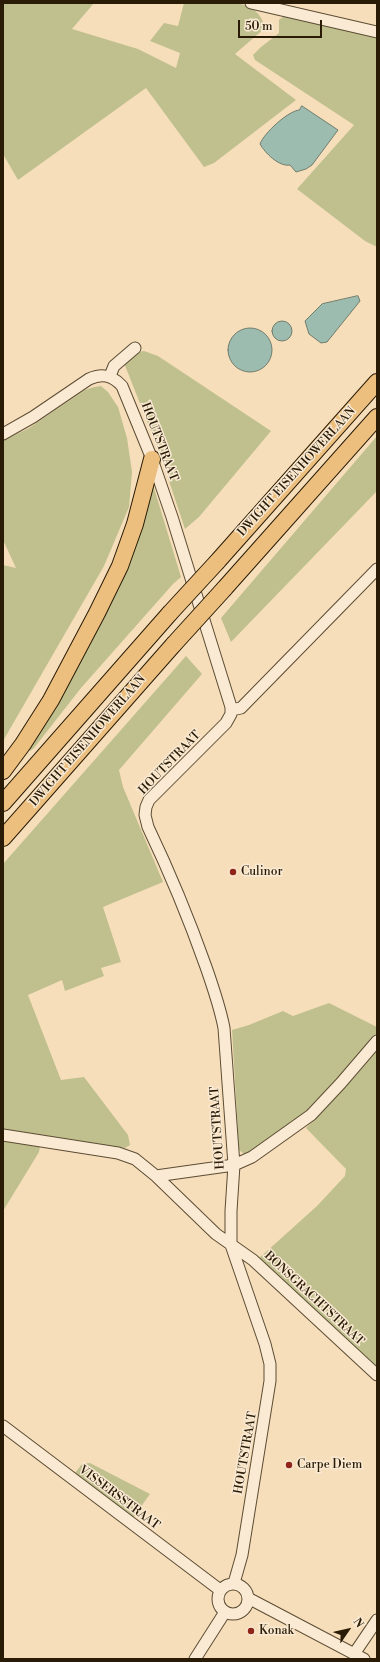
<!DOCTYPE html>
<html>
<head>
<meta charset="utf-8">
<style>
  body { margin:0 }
  #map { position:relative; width:380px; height:1662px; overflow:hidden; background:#f7debb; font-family:"Libre Bodoni",serif }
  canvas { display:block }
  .frame { position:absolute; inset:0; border:4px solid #291b06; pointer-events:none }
  .north { position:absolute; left:328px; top:1610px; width:40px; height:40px; -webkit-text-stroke:3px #faead3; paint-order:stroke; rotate:56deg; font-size:11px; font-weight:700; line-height:16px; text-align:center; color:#291b06 }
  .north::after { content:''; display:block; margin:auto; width:14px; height:18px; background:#291b06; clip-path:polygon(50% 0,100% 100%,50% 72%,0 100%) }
  .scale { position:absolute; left:238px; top:20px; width:84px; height:18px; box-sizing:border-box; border:2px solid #291b06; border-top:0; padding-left:5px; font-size:12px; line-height:14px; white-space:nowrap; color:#291b06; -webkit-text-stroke:3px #faead3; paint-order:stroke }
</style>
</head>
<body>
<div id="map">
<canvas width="380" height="1662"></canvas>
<div class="frame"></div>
<div class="north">N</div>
<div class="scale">50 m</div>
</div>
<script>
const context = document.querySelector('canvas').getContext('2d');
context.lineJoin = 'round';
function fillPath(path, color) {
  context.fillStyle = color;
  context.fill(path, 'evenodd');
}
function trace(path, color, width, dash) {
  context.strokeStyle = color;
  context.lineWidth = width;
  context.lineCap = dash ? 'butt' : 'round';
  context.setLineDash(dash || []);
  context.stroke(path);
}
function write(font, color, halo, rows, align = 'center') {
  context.font = font + ' "Libre Bodoni",serif';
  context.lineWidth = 3;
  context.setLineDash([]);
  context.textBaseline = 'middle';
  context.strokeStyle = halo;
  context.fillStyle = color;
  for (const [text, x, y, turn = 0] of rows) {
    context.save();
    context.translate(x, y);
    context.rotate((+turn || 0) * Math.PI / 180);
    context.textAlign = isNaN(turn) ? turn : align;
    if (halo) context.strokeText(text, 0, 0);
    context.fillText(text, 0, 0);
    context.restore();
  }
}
const green = new Path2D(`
  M3 3H94L72 29 138 49 176 68 180 53 150 41 164 23 178 26 184 3H236C252 6 261 12 265 28L235 54 296 100 214 163 204 167 146 88 18 180 3 154Z
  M284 16 377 38V247L365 241 297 189 354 125 255 60 253 55 261 47 279 33V20Z
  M144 351 158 356 271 431 199 517 185 529 160 454 124 363 133 353Z
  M101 386 108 392 118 407 127 438 132 472 129 507 104 566 3 741V565L16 568 3 540V441L29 428 85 390 94 387Z
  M377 436V491L231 642 221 618Z
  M149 487 154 488 181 577 173 584 81 688 34 748 30 751 26 748Z
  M186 656 202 674 119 770 123 787 163 882 103 907 121 962 101 968 104 976 65 991 62 980 28 995 61 1080 84 1077 128 1135 130 1145 125 1148 42 1135 39 1152 3 1211V864Z
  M329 1003 377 1027V1033C349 1067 320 1103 284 1130 273 1139 260 1146 248 1154H244L239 1150 232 1030 249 1025 283 1011 293 1016Z
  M377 1049V1369L257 1260 317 1206 345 1176 346 1169 306 1128 356 1075Z
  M90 1463 150 1494 133 1518 75 1473 82 1464Z`);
const water = new Path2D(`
  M302 106 338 130 312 165 306 169 296 172 290 165C279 167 265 153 260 144 264 133 288 111 299 110Z
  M358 296 360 301 327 342 321 343 309 334 305 321 322 304Z
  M272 331a10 10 0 1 1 20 0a10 10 0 1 1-20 0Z
  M228 350a22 22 0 1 1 44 0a22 22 0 1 1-44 0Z`);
const minor = new Path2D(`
  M251 3 377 32
  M110 376 114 366 135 348
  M3 434 33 417 89 379C102 373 112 375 122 386L152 459 172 517 231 707V714L226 723 149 800 146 807 145 815 148 827C170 873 189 919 206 967 213 987 220 1007 224 1028L234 1165 231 1211V1245L265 1344 270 1364V1381L242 1555 234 1583
  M231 710 241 708 377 569
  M3 1135 118 1153 135 1159 156 1176 216 1234 253 1260 377 1375
  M156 1176 234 1165 252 1157 311 1115 341 1083 377 1041
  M3 1426 220 1590
  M218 1599a15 15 0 1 1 30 0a15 15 0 1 1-30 0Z
  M248 1598 364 1659
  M354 1654 377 1620
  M195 1659 225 1612`);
const highway = new Path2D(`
  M217 562 377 382
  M224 589 377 417
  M3 771 23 744 51 700 97 613 120 566 135 524 152 459
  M3 803 170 613
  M3 838 174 644`);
const highwayBridge = new Path2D(`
  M170 613 217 562
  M174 644 224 589`);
const markers = [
  [233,872,4,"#8f2418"],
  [289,1465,4,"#8f2418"],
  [251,1631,4,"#8f2418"]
];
const streetNames = [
  ["HOUTSTRAAT",159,442,69],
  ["DWIGHT EISENHOWERLAAN",297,472,-48],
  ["DWIGHT EISENHOWERLAAN",88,741,-49],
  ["HOUTSTRAAT",170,763,-46],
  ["HOUTSTRAAT",218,1128,-94],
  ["BONSGRACHTSTRAAT",314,1299,43],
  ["HOUTSTRAAT",246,1453,-80],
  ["VISSERSSTRAAT",119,1498,37]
];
const poiNames = [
  ["Culinor",241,872],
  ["Carpe Diem",297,1465],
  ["Konak",259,1631]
];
fillPath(green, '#bfc08e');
fillPath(water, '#9dbcb0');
trace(water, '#6f7c6c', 1);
trace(minor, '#5c4c33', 13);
trace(highway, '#291b06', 18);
trace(minor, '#faead3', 11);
trace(highway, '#ecbf7e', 16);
trace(highwayBridge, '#291b06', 18, []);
trace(highwayBridge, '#ecbf7e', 16);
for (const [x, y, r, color] of markers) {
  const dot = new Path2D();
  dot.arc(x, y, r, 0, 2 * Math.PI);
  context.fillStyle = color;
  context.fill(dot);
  trace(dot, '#faead3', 1.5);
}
write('12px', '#291b06', '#faead3', streetNames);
write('12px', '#291b06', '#faead3', poiNames, 'left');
</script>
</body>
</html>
